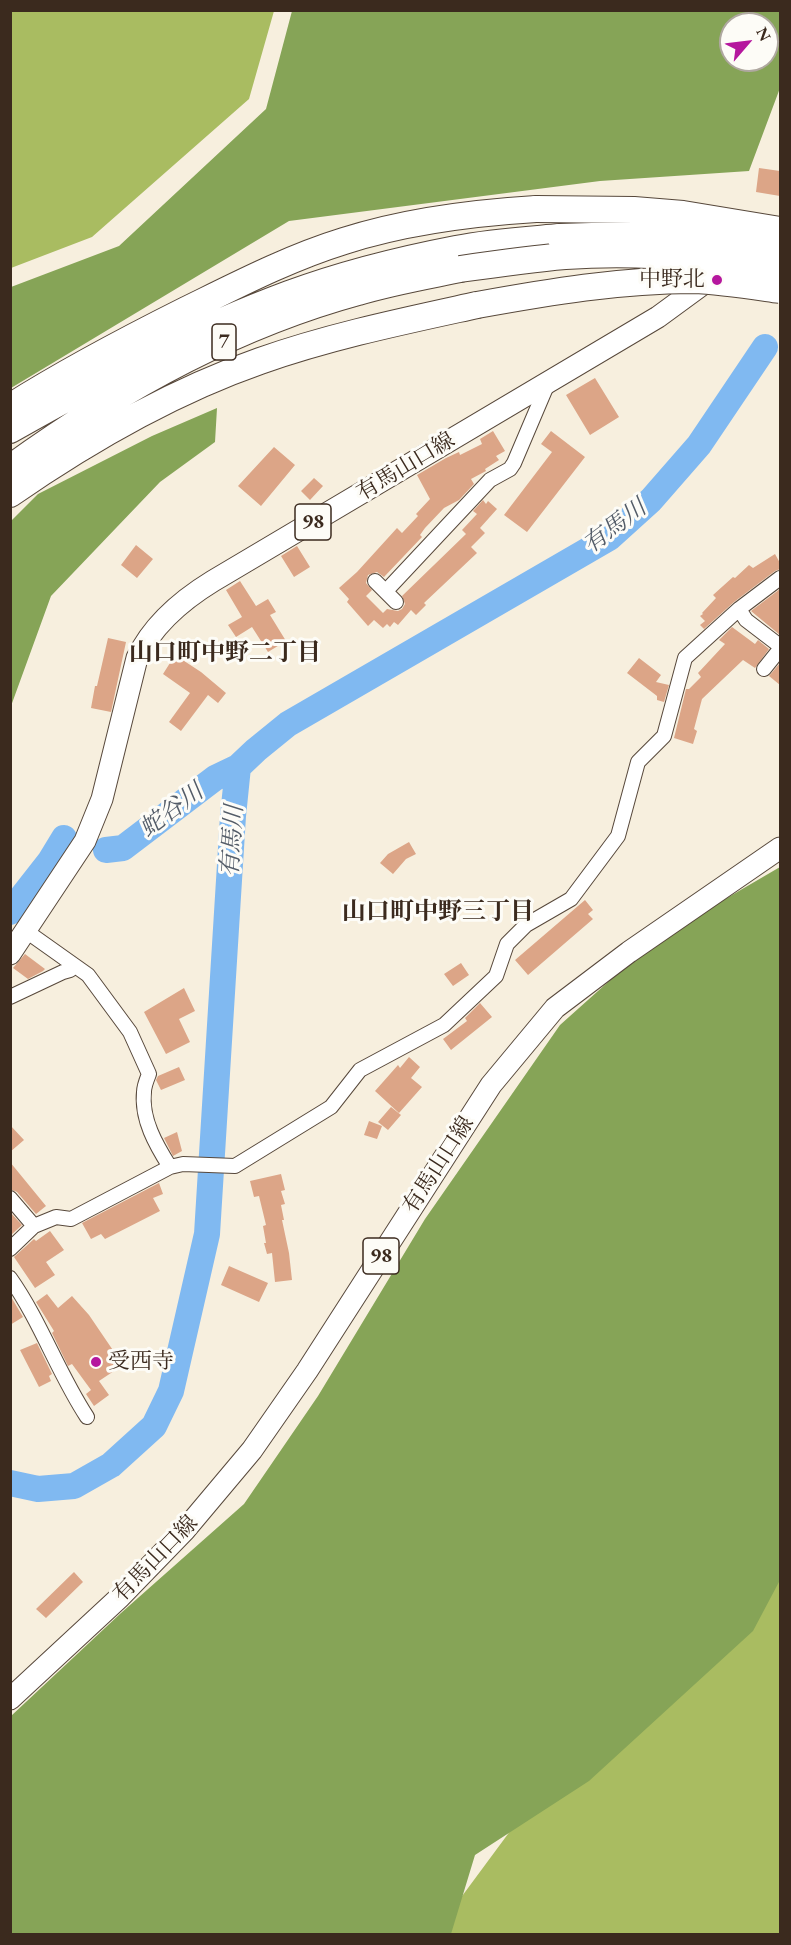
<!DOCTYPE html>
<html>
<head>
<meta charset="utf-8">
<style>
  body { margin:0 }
  #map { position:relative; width:791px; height:1945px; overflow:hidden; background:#f7efde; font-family:"EB Garamond",serif }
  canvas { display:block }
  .frame { position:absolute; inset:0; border:12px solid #3b2a1e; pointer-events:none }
  .north { position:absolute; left:719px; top:12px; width:60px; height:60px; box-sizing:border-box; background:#fdfcf7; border:2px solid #afa8a0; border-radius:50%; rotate:62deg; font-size:16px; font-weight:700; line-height:24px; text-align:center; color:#3b2a1e }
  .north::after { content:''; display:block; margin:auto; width:21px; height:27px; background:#b5179e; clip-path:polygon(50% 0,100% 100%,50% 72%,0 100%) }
</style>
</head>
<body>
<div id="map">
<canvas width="791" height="1945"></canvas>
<div class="frame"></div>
<div class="north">N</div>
</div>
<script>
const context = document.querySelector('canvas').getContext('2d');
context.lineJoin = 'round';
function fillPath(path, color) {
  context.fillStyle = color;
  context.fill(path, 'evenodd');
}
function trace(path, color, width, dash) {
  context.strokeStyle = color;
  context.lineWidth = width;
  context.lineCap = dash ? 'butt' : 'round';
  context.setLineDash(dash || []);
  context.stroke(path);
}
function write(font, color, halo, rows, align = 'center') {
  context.font = font + ' "EB Garamond","Noto Serif JP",serif';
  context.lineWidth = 6;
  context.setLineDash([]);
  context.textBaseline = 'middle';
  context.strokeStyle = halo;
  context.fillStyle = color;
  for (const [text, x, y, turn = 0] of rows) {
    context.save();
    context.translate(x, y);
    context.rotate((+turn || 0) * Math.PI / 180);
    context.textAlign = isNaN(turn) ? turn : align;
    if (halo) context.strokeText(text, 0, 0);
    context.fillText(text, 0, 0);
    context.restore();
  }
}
const green = new Path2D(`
  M11 10H274V11L249 99 92 237 11 268Z
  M780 1466V1934H434Z`);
const forest = new Path2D(`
  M292 11H780V88L749 171 600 181 289 221 11 388V287L119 246 266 109ZM731 24H767V60H731Z
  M217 408 215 442 160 482 51 596 11 706V521L38 494 152 436Z
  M780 867V1580L753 1631 589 1781 475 1855 451 1934H11V1716L121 1613 244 1504 318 1396 425 1219 560 1025 655 940Z`);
const river = new Path2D(`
  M106 850 123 848 215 778 238 767
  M10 912 50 861 64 838
  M10 1483 38 1489 74 1486 111 1465 154 1426 171 1391 207 1234 233 816 238 767 256 750 288 724 609 538 651 500 699 445 765 347`);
const building = new Path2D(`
  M759 168 780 171V196L756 192Z
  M595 378 619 417 590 435 566 395Z
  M493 431 505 451 496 456 499 460 485 469 486 471 471 479 474 484 459 500 444 508 425 528 420 535 422 537 384 577 377 572 368 575 366 583 372 590 366 596 383 613 387 609 398 611 402 609 405 604 402 596 466 534 462 530 477 514 473 511 483 500 486 504 488 501 497 509 480 528 485 533 471 547 477 553 424 603 426 605 416 615 411 610 398 625 394 622 390 627 387 624 383 628 374 620 368 626 347 602 349 599 339 588 357 572 397 528 402 533 418 516 416 514 430 499 417 475 446 458 459 452 460 455 482 444 480 439Z
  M551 431 585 457 527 532 504 515 552 452 541 444Z
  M274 447 295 465 261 506 238 486Z
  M314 478 323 486 310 500 301 491Z
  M136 545 153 559 137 578 121 565Z
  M297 546 310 567 294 577 281 556Z
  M775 554 780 563V569L775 571 734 602 704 629 700 625 705 621 700 616 703 614 702 613 716 598 713 595 733 577 735 578 749 565 753 568Z
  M240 581 256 606 268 599 276 612 270 615 286 641 268 652 252 627 236 637 228 625 242 617 226 590Z
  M780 589V635L751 611Z
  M732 627 755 644 758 640 769 649 755 668 743 660 702 699 694 729 697 731 693 744 674 738 686 689H689L701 677 698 673 725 644 719 640Z
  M108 638 126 642 111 712 91 708 95 686H97Z
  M175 655 201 672 226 693 218 703 208 695 181 731 169 722 190 693 163 674Z
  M639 658 661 675 656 682 669 685 664 702 657 700V696L627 673Z
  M780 663V685L769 676Z
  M409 842 416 854 406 859 393 874 380 863 388 854Z
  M585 900 593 910 588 914 593 919 528 975 515 960Z
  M25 954 45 969 43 971 28 979 13 968Z
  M461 963 469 975 453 986 444 974Z
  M184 988 195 1011 179 1019 190 1042 166 1054 144 1012Z
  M480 1003 492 1017 451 1050 443 1039 467 1021 465 1018Z
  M409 1057 420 1067 411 1078 422 1087 399 1113 375 1091 398 1065 400 1068Z
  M179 1067 185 1080 161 1090 156 1080 158 1076Z
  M391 1107 401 1115 388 1130 378 1122Z
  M369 1121 382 1126 377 1139 364 1135Z
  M10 1125 24 1140 10 1152Z
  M177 1132 182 1151 173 1156 164 1138Z
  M10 1162 46 1206 36 1214 17 1192 10 1189Z
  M281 1174 285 1190 281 1191 285 1204 281 1205 284 1220H282L289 1253 292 1280 275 1282 272 1253 267 1254 264 1243H266L263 1226 266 1225 259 1196 254 1197 250 1181Z
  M159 1183 163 1194 153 1198 160 1211 105 1239 101 1234 91 1239 82 1223Z
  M10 1212 22 1225 10 1236Z
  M50 1231 64 1250 46 1262 55 1275 35 1288 14 1257 34 1239 36 1241Z
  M229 1266 268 1283 259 1302 221 1285Z
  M47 1294 58 1308 72 1296 89 1315 123 1365 99 1381 109 1395 94 1406 86 1394 91 1390 72 1364 68 1366 52 1333 54 1331 36 1302Z
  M10 1295 23 1317 10 1325Z
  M37 1343 52 1374 49 1376 51 1381 39 1387 20 1350Z
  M74 1572 83 1582 46 1618 36 1609Z`);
const minor = new Path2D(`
  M375 581 396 602
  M386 591 490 480 510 469 514 463 548 383
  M739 609 746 620 780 646
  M764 669 780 649
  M26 931 88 975 130 1032 149 1074C147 1079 144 1086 144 1092 141 1119 156 1145 170 1167
  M10 997 63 972 70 970 75 966
  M10 1198 34 1226
  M10 1249 34 1226 56 1217 71 1219 170 1167 183 1164 235 1166 331 1107 360 1070 444 1025 496 976 507 944 526 925 571 899 618 836 638 762 664 736 685 658 739 609 780 578
  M10 1278C41 1322 58 1373 87 1417`);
const primary = new Path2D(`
  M10 954 85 841 102 799 137 658C153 624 182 600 213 581L658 317 714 276
  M10 1699 120 1597 184 1531 252 1450 307 1371 491 1085 555 1008 629 952 780 848`);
const motorway = new Path2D(`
  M10 407C67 371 126 340 186 310 237 285 289 258 344 241 406 221 471 213 536 209
  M10 430C100 379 192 330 289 294 343 274 399 260 456 249 490 242 526 240 560 237
  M10 468C115 392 233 326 358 292 391 282 426 276 460 269
  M10 494C88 440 171 392 260 361 331 336 404 321 477 305`);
const motorwayBridge = new Path2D(`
  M536 209 634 210 683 214 780 230
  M560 237C634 234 708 235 780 250
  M460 269C495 264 530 259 565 256 637 251 710 257 780 270
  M477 305C549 292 620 280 693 280 722 281 752 286 780 290`);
const markers = [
  [717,280,6,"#b5179e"],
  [96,1362,6,"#b5179e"]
];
const shields = [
  [224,342,24],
  [313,522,36],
  [381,1256,36]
];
const shieldNames = [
  ["7",224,342],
  ["98",313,522],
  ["98",381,1256]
];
const poiNames = [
  ["中野北",705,280],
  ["受西寺",108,1362,"left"]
];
const streetNames = [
  ["有馬山口線",406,467,-31],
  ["有馬山口線",439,1165,-57],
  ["有馬山口線",156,1559,-46]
];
const waterNames = [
  ["有馬川",615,527,-37],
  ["蛇谷川",172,811,-37],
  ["有馬川",233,841,-86]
];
const neighbourhoodNames = [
  ["山口町中野二丁目",225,653],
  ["山口町中野三丁目",438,912]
];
fillPath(green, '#a9bc61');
fillPath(forest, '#86a457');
trace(river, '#80b9f1', 26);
fillPath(building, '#dca587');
trace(minor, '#57483b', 16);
trace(primary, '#57483b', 23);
trace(motorway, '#57483b', 28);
trace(minor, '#fff', 14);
trace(primary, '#fff', 21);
trace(motorway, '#fff', 26);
trace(motorwayBridge, '#57483b', 28, []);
trace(motorwayBridge, '#fff', 26);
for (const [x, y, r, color] of markers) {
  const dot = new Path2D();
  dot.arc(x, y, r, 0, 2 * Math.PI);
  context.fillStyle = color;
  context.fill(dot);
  trace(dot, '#fdfcf7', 2);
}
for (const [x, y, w] of shields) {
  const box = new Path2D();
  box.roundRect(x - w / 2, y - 18, w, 36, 4.5);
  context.fillStyle = '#fdfcf7';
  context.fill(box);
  trace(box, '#3b2a1e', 1.5);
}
write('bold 21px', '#3b2a1e', null, shieldNames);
write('22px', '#3b2a1e', '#fdfcf7', poiNames, 'right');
write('22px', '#3b2a1e', '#fdfcf7', streetNames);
write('italic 24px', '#535c68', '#fdfcf7', waterNames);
write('bold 24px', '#3b2a1e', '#fdfcf7', neighbourhoodNames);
</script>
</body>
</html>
